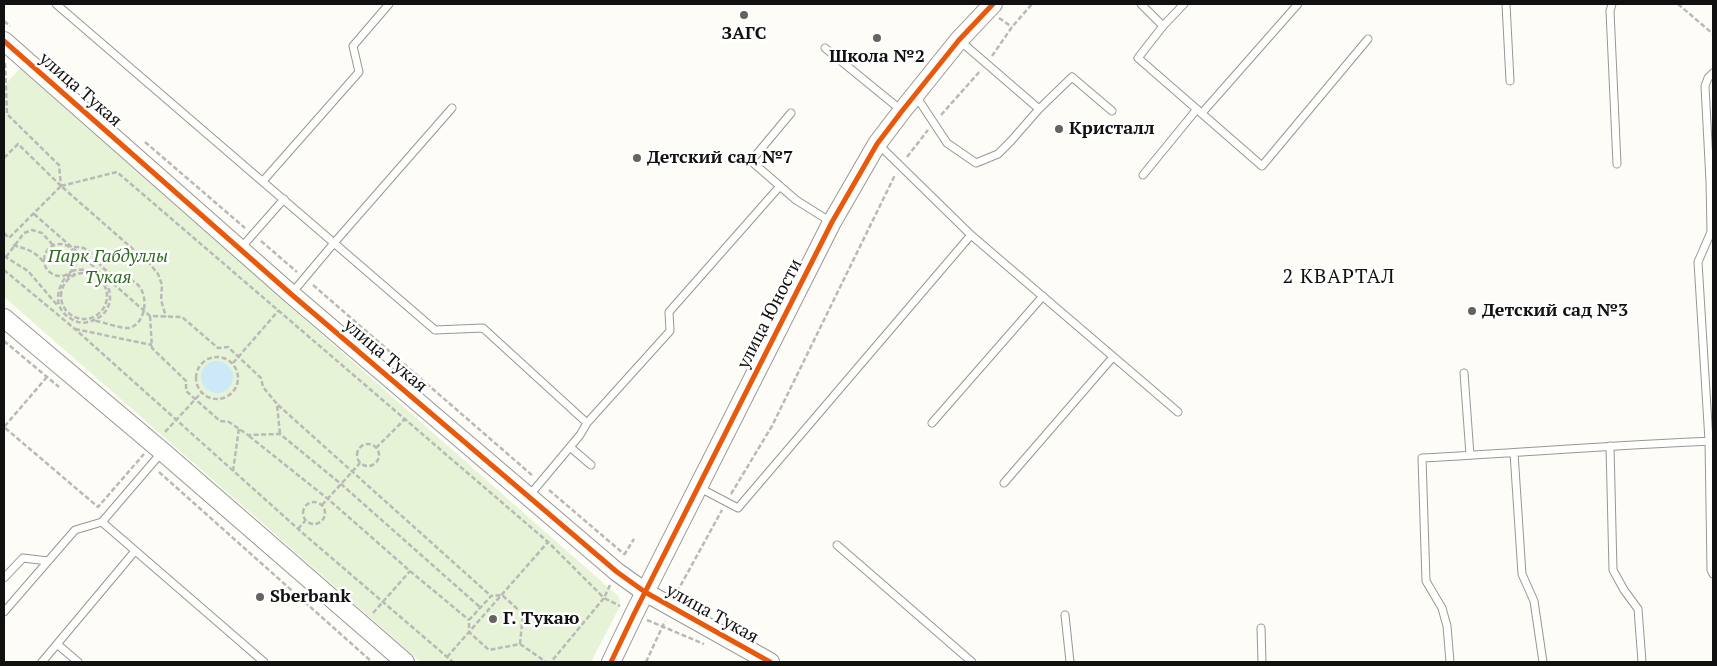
<!DOCTYPE html>
<html>
<head>
<meta charset="utf-8">
<style>
  body { margin:0 }
  #map { position:relative; width:1717px; height:666px; overflow:hidden; background:#fdfcf7; font-family:"PT Serif",serif }
  canvas { display:block }
  .frame { position:absolute; inset:0; border:5px solid #111; pointer-events:none }
</style>
</head>
<body>
<div id="map">
<canvas width="1717" height="666"></canvas>
<div class="frame"></div>
</div>
<script>
const context = document.querySelector('canvas').getContext('2d');
context.lineJoin = 'round';
function fillPath(path, color) {
  context.fillStyle = color;
  context.fill(path, 'evenodd');
}
function trace(path, color, width, dash) {
  context.strokeStyle = color;
  context.lineWidth = width;
  context.lineCap = dash ? 'butt' : 'round';
  context.setLineDash(dash || []);
  context.stroke(path);
}
function write(font, color, halo, rows, align = 'center') {
  context.font = font + ' "PT Serif",serif';
  context.lineWidth = 5;
  context.setLineDash([]);
  context.textBaseline = 'middle';
  context.strokeStyle = halo;
  context.fillStyle = color;
  for (const [text, x, y, turn = 0] of rows) {
    context.save();
    context.translate(x, y);
    context.rotate((+turn || 0) * Math.PI / 180);
    context.textAlign = isNaN(turn) ? turn : align;
    if (halo) context.strokeText(text, 0, 0);
    context.fillText(text, 0, 0);
    context.restore();
  }
}
const green = new Path2D(`
  M20 68 619 597 620 606 591 662H421L4 297V86Z`);
const water = new Path2D(`
  M201 377a16 16 0 1 1 32 0a16 16 0 1 1-32 0Z`);
const path = new Path2D(`
  M1678 4 1713 34
  M999 18 1012 27
  M4 21 10 26
  M992 56 1012 27 1032 4
  M5 63 7 114 59 165 61 186
  M941 115 981 70
  M145 142 245 228
  M907 157 928 130
  M4 158 18 144 60 185
  M61 186 117 172 548 542 604 598 551 662
  M34 214 150 316 182 317 218 348 228 347 261 378 263 387 277 404 280 434
  M4 233 9 238 61 186 150 264 158 274 162 285 161 300 166 317
  M261 241 297 272
  M44 260a16 16 0 1 1 32 0a16 16 0 1 1-32 0Z
  M13 245C26 249 36 251 44 263
  M74 247C94 246 93 262 107 271 117 277 129 276 138 285 149 296 146 324 129 328 121 329 104 322 95 321
  M4 256 28 271 58 306
  M6 257 24 233 32 230 42 233 53 245
  M4 270 75 329 306 536 453 662
  M61 296a23 23 0 1 1 46 0a23 23 0 1 1-46 0Z
  M68 278 72 271C111 261 126 313 88 322 82 324 75 322 70 318 53 308 56 289 67 275L75 274
  M313 285 533 476
  M150 316 152 348 186 381V391L220 421 229 422 248 435 280 434 341 484 481 608
  M75 329 152 345
  M4 341 59 387
  M196 378a21 21 0 1 1 42 0a21 21 0 1 1-42 0Z
  M233 363 279 310
  M47 377 4 427 98 507 144 454
  M278 405 491 596
  M165 432 201 393
  M249 436 328 499 410 571 469 620
  M357 455a11 11 0 1 1 22 0a11 11 0 1 1-22 0Z
  M376 448 405 419
  M233 471 239 428
  M159 472 372 662
  M549 490 624 554
  M731 494 772 426 895 175
  M303 513a11 11 0 1 1 22 0a11 11 0 1 1-22 0Z
  M322 505 360 463
  M298 529 305 521
  M624 555 634 539
  M610 585 604 598 620 606
  M677 592 722 510
  M373 613 410 571
  M647 620 704 644
  M520 644 523 614 502 595 491 596 469 620V632L489 650 520 644 546 662
  M447 657 548 542
  M646 662 665 621`);
const service = new Path2D(`
  M56 4 334 243 452 108
  M1141 4 1163 26 1138 58 1262 166 1368 39
  M1506 4 1510 81
  M1612 4 1610 11 1617 164
  M1163 26 1184 4
  M825 48 901 110
  M1713 73 1708 78 1705 86 1710 181 1711 232 1698 262 1709 441 1711 570 1713 574
  M916 96 947 143 976 163 998 154 1011 141 1039 109 959 40
  M1039 109 1072 77 1112 111
  M791 113 751 161 796 200 831 222
  M1202 113 1298 4
  M878 144 971 235 1178 412
  M1143 175 1197 109
  M263 181 359 72 353 46 389 4
  M240 249 284 199
  M292 293 334 243 435 330 483 328 587 423
  M1464 373 1470 455
  M932 423 1043 296
  M1610 446 1613 570 1624 590 1638 609 1642 662
  M570 447 591 465
  M162 452 102 522 264 662
  M1514 453 1522 574 1534 601 1543 662
  M1004 483 1113 357
  M698 487 738 508 971 235
  M529 496 580 435 587 423 670 331 669 312 780 186
  M837 545 972 662
  M4 578 23 558 48 561
  M4 612 75 530 102 522
  M1065 615 1070 662
  M1261 628 1262 662
  M57 644 78 662
  M42 662 135 551
  M1450 662 1447 626 1442 608 1426 581 1422 458C1518 453 1615 445 1711 441`);
const tertiary = new Path2D(`
  M4 41 291 294 617 572 645 592 770 662
  M4 318 163 452 405 662
  M611 662 634 614 832 222 877 144 902 111 959 40 993 4`);
const cycleway = new Path2D(`
  M4 41 291 294 617 572 645 592 770 662
  M611 662 634 614 832 222 877 144 902 111 959 40 993 4`);
const markers = [
  [744,15,5,"#646362"],
  [877,38,5,"#646362"],
  [1059,129,5,"#646362"],
  [637,158,5,"#646362"],
  [1472,311,5,"#646362"],
  [260,597,5,"#646362"],
  [493,619,5,"#646362"]
];
const poiNames = [
  ["ЗАГС",744,34,"center"],
  ["Школа №2",877,57,"center"],
  ["Кристалл",1069,129],
  ["Детский сад №7",647,158],
  ["Детский сад №3",1482,311],
  ["Sberbank",270,597],
  ["Г. Тукаю",503,619]
];
const streetNames = [
  ["улица Тукая",80,90,41],
  ["улица Юности",770,314,-63],
  ["улица Тукая",385,356,40],
  ["улица Тукая",712,614,29]
];
const parkNames = [
  ["Парк Габдуллы",108,257],
  ["Тукая",108,278]
];
const quarterNames = [
  ["2 КВАРТАЛ",1339,277]
];
fillPath(green, '#e7f3d7');
fillPath(water, '#cde8f7');
trace(service, '#979795', 9);
trace(tertiary, '#979795', 20);
trace(path, '#b9b9b8', 2.5, [5, 2.5]);
trace(service, '#fffffe', 7);
trace(tertiary, '#fffffe', 18);
trace(cycleway, '#e8590c', 5);
for (const [x, y, r, color] of markers) {
  const dot = new Path2D();
  dot.arc(x, y, r, 0, 2 * Math.PI);
  context.fillStyle = color;
  context.fill(dot);
  trace(dot, '#fff', 2);
}
write('bold 18px', '#111', '#fff', poiNames, 'left');
write('18px', '#111', '#fff', streetNames);
write('italic 18px', '#2f6b1f', '#fff', parkNames);
context.letterSpacing = '1px';
write('20px', '#111', '#fff', quarterNames);
context.letterSpacing = '0px';
</script>
</body>
</html>
